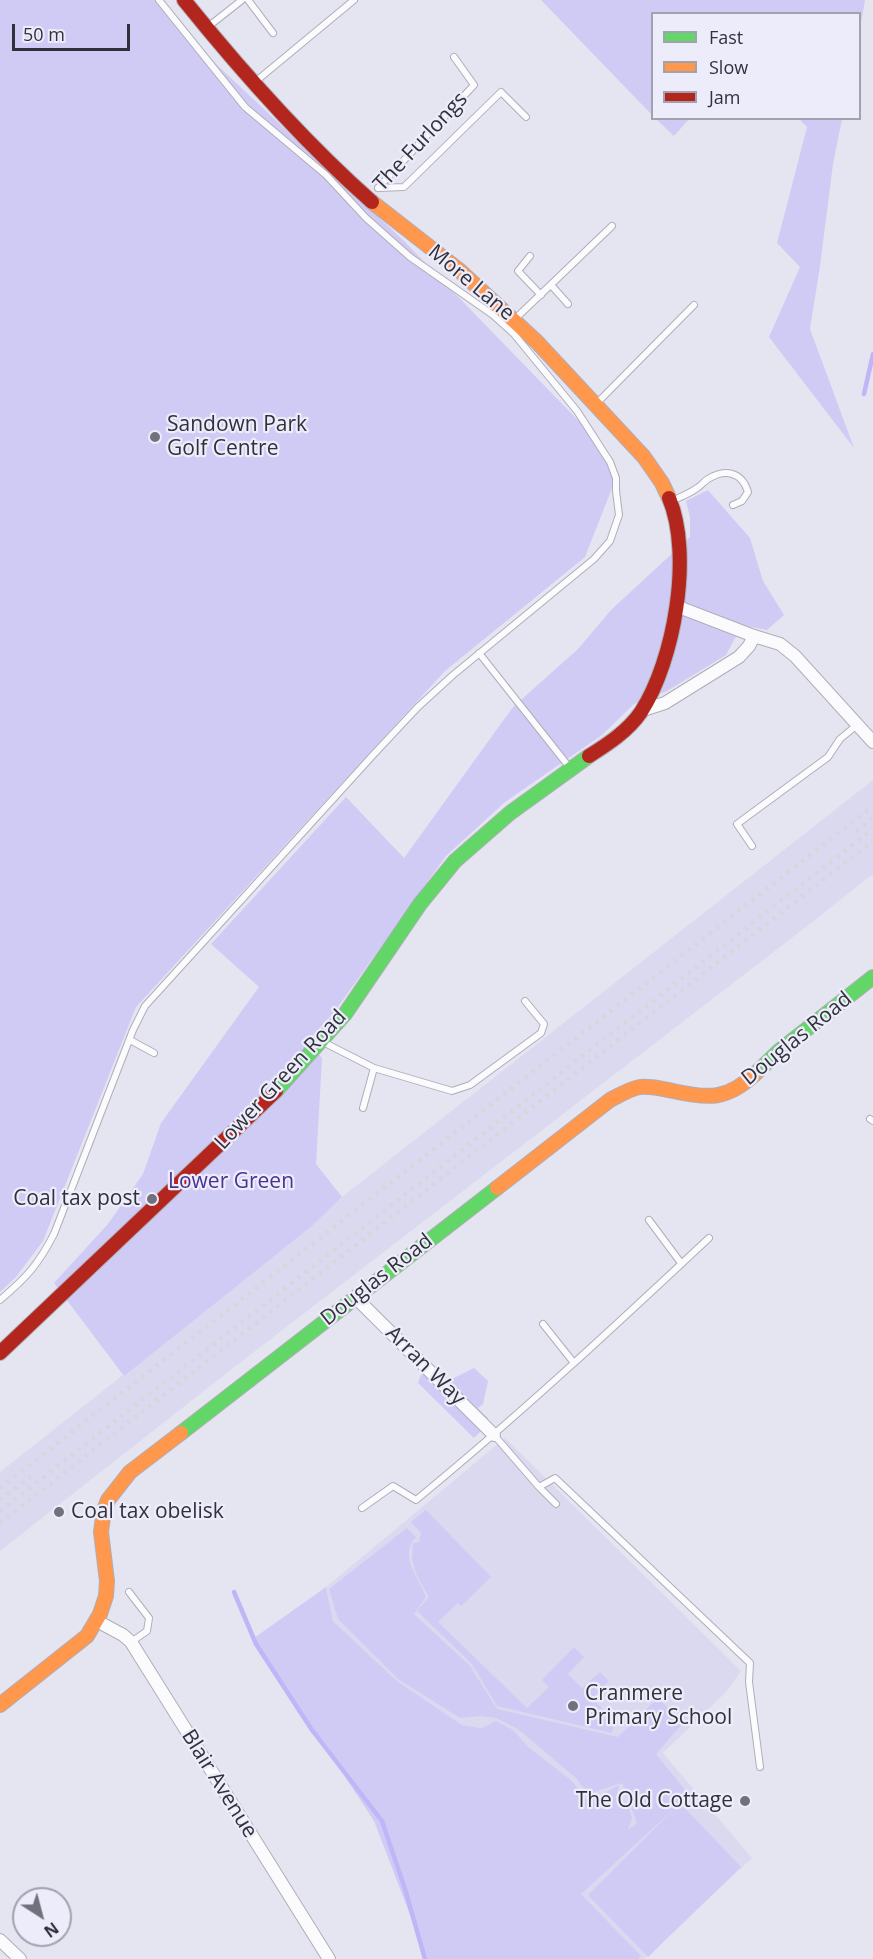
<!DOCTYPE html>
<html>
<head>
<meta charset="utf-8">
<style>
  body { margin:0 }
  #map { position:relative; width:873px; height:1959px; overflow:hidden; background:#e5e4f1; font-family:"Open Sans",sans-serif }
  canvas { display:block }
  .legend { position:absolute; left:651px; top:12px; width:210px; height:108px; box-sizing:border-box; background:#edecfb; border:2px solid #a2a1ae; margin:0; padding:8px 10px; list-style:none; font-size:18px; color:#32313b }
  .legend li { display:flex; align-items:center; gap:12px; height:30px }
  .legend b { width:30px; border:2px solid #a2a1ae }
  .north { position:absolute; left:12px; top:1887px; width:60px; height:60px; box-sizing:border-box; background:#edecfb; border:2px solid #a2a1ae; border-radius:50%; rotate:144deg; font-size:16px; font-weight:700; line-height:24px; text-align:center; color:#32313b }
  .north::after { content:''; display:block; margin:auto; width:21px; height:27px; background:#71707b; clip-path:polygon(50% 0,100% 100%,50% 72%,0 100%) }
  .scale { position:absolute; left:12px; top:24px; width:118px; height:27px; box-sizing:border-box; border:3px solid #32313b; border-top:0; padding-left:8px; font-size:18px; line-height:21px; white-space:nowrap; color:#32313b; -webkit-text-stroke:4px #edecfb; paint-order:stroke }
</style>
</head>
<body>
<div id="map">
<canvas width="873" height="1959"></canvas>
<ul class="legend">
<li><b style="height:8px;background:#63d668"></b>Fast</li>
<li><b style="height:8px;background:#ff974d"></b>Slow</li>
<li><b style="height:8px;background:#b3261e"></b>Jam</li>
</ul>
<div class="north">N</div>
<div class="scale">50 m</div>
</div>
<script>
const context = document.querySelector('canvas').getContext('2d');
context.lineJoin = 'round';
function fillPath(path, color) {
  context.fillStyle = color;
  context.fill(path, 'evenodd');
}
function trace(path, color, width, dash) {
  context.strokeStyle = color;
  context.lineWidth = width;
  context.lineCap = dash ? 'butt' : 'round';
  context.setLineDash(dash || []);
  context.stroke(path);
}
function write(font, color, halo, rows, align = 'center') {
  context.font = font + ' "Open Sans",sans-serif';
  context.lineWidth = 4.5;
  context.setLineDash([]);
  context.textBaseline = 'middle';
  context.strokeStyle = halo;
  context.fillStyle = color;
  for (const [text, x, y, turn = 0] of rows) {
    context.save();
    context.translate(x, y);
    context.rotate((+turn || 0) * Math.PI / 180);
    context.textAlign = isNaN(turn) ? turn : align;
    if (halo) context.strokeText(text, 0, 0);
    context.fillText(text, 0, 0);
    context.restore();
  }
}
const built = new Path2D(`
  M873 780V874L802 930 237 1365 0 1551V1472L312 1226 342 1197Z
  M505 1438 741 1671 726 1692 663 1753 752 1858 644 1959H450L482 1728 462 1725 397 1681 333 1621 326 1587Z`);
const green = new Path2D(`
  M0 0H161L216 64 404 241 602 445 616 478 585 557 445 671 136 1007 43 1241 16 1277 0 1292Z
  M541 0H865L860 29V14H652V115Z
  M656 119H689L674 136Z
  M799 119H842L833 164 820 266 810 329 854 448 769 337 800 267 777 243 807 127Z
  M708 490 750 538 763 581 784 615 767 630 746 626 735 638 726 655 667 691 634 704 602 735 505 802 446 856 335 1011 308 1041 322 1058 316 1164 342 1197 312 1226 124 1376 54 1283 108 1224 143 1174 161 1123 259 987 211 944 346 797 404 858 513 707 578 649 611 610 690 537V517L686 501Z
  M435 1366 450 1380 474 1368 488 1381 483 1404 478 1408 488 1418 482 1430 474 1438 418 1383 421 1375Z
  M426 1510 491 1577 461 1606 458 1603 438 1622 527 1708 549 1687 542 1680 574 1647 584 1657 568 1674 582 1688 600 1672 609 1681 592 1699 602 1708 599 1712 613 1728 612 1733 497 1706 472 1664 417 1611 429 1597 417 1576 412 1560 413 1543 419 1542 421 1533 411 1522Z
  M407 1528 416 1537C398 1556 419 1578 426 1597L414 1614 470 1666 497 1709 618 1737 658 1698 683 1723 656 1754 689 1795 680 1803 741 1867 648 1957 588 1895 675 1808 581 1894 641 1956 638 1959H427L374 1821 254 1638 326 1587 333 1621 397 1681 462 1725 482 1728 496 1721 513 1730 528 1747 572 1781 588 1802 619 1785 616 1799 622 1803 627 1802 632 1818 628 1830 637 1823 622 1783 588 1794 576 1778 518 1729 496 1718 480 1716 460 1718 398 1679 338 1619 329 1589Z`);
const stream = new Path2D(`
  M864 394 873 354
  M234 1592 256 1644 312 1730 382 1821 405 1889 425 1959`);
const lane = new Path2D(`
  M248 0 273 33
  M209 26 242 0
  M255 82 354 0
  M378 188 404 187 501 92 526 117
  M378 188 474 85 454 57
  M530 256 518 271 541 295
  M551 285 568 304
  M515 319 612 226
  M597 403 694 305
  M672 501C680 497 689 494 697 488 701 486 704 481 708 479 725 468 742 472 748 492L742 501 733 505
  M479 653 570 768
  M752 846 737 824 828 757 840 739 857 725
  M130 1040 154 1053
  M323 1042 374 1068 452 1091 470 1085 541 1033 544 1024 525 1001
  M363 1108 374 1068
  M870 1119 873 1121
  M649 1220 681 1263
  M0 1300C27 1277 38 1265 54 1234L133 1030 145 1006 374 754 418 707 453 675 594 559 610 541 619 515 616 491V478L610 462 577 411 514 334 493 315 410 257 366 218 326 175 245 107 159 0
  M543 1324 574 1363
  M494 1435 539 1487 555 1478 750 1663 749 1682 760 1767
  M539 1487 556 1504
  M362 1508 393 1486 416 1500C517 1417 613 1328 709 1238
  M129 1592 149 1618 147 1631 131 1642`);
const street = new Path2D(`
  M676 606 754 636 780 644 795 656 873 742
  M643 710 665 703 739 657 749 646 754 636
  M355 1297 494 1435
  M97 1621 123 1635 131 1642 329 1959
  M0 1940 20 1959`);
const fast = new Path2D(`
  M755 1074 779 1051 873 977
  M276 1091 345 1014 420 904 455 861 510 813 589 756
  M181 1433 497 1188`);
const slow = new Path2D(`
  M372 202 459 270 537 342 644 457 662 483 669 498
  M497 1188 610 1100C620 1095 629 1089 640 1087 651 1086 663 1089 673 1091 709 1099 727 1100 755 1074
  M0 1705 87 1636 100 1614 106 1596 107 1581 101 1532 104 1510 108 1500 130 1472 181 1433`);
const jam = new Path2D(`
  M184 0C242 72 303 141 372 202
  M589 756C608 744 628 731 641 712 674 661 693 555 669 498
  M0 1353 276 1091`);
const rail = new Path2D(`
  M856 831 873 818
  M0 1488 873 806
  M0 1500 31 1476
  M0 1511 873 829
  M0 1523 873 841`);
const markers = [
  [155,437,6,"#71707b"],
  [152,1199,6,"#71707b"],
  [59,1512,6,"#71707b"],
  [573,1706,6,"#71707b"],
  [745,1801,6,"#71707b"]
];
const streetNames = [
  ["The Furlongs",421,142,-47],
  ["More Lane",471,283,40],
  ["Douglas Road",797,1039,-39],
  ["Lower Green Road",281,1080,-47],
  ["Douglas Road",377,1280,-38],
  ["Arran Way",425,1366,45],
  ["Blair Avenue",219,1784,58]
];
const poiNames = [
  ["Sandown Park",167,425],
  ["Golf Centre",167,449],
  ["Coal tax post",140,1199,"right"],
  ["Coal tax obelisk",71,1512],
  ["Cranmere",585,1694],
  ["Primary School",585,1718],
  ["The Old Cottage",733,1801,"right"]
];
const parkNames = [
  ["Lower Green",231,1182]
];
fillPath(built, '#dbd9f0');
fillPath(green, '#d0cbf4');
trace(stream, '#beb6f7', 4.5);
trace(lane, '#afaeb8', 8);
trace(street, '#afaeb8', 14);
trace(fast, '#afaeb8', 16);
trace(slow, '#afaeb8', 16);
trace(jam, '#afaeb8', 16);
trace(lane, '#fbfbfd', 6);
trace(street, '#fbfbfd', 12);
trace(fast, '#63d668', 14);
trace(slow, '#ff974d', 14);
trace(jam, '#b3261e', 14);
trace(rail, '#d7d6da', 4.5, [3, 6]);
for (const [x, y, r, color] of markers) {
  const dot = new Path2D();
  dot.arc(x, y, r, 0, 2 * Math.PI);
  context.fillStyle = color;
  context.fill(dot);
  trace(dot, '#edecfb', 2);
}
write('21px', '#32313b', '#edecfb', streetNames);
write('21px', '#32313b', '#edecfb', poiNames, 'left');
write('21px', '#4a3293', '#edecfb', parkNames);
</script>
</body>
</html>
